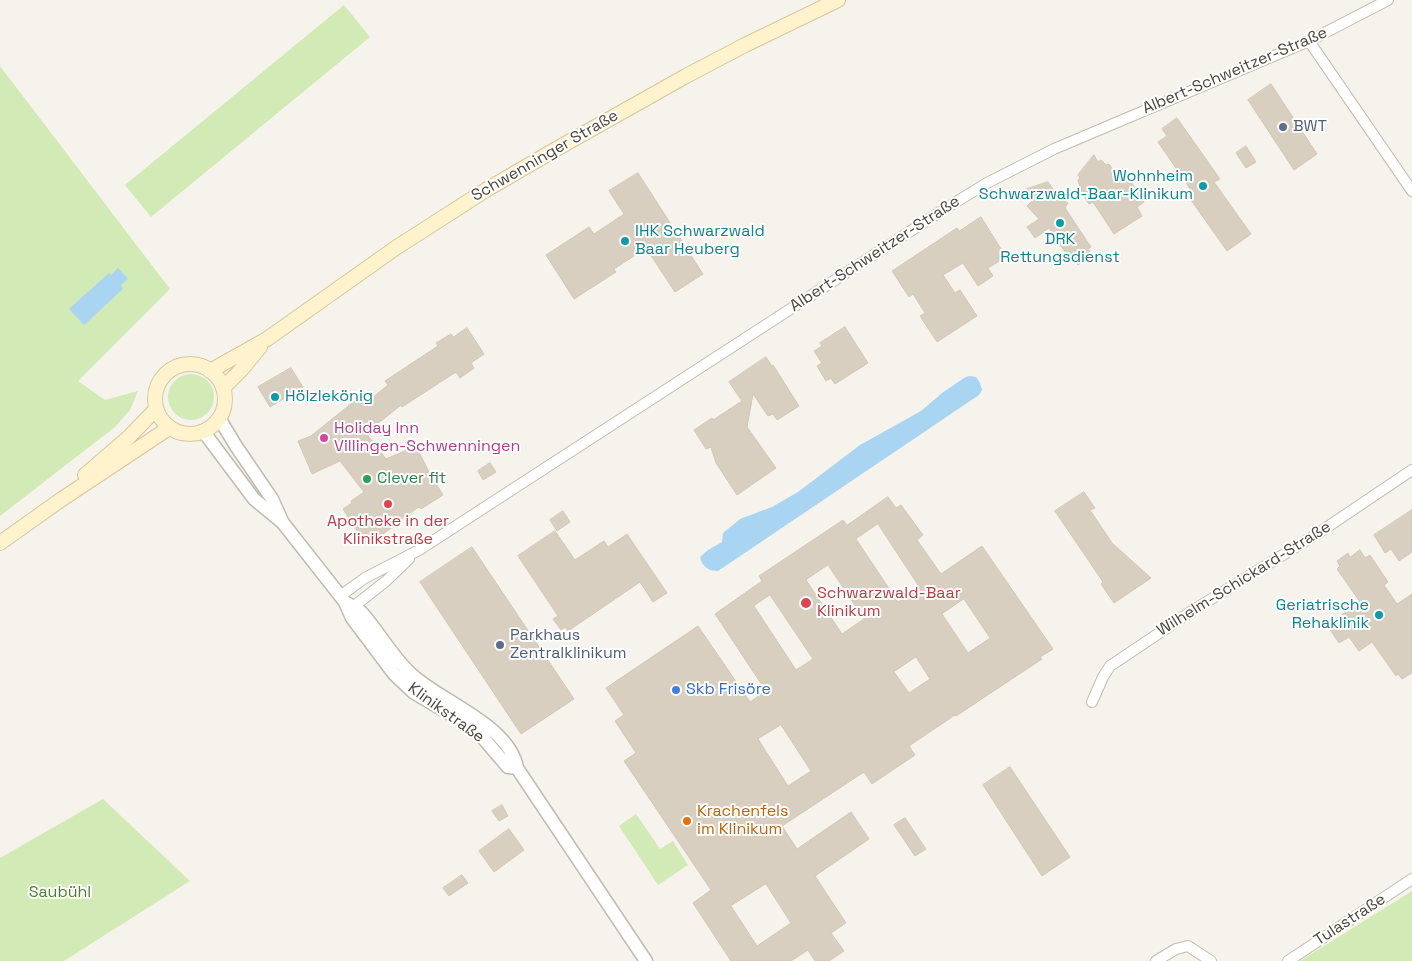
<!DOCTYPE html>
<html>
<head>
<meta charset="utf-8">
<style>
  body { margin:0 }
  canvas { display:block; background:#f6f3ec }
</style>
</head>
<body>
<canvas width="1412" height="961"></canvas>
<script>
const context = document.querySelector('canvas').getContext('2d');
context.lineJoin = 'round';
function fillPath(path, color) {
  context.fillStyle = color;
  context.fill(path, 'evenodd');
}
function trace(path, color, width, dash) {
  context.strokeStyle = color;
  context.lineWidth = width;
  context.lineCap = dash ? 'butt' : 'round';
  context.setLineDash(dash || []);
  context.stroke(path);
}
function write(font, color, halo, rows, align = 'center') {
  context.font = font + ' "Space Grotesk",sans-serif';
  context.lineWidth = 4;
  context.setLineDash([]);
  context.textBaseline = 'middle';
  context.strokeStyle = halo;
  context.fillStyle = color;
  for (const [text, x, y, turn = 0] of rows) {
    context.save();
    context.translate(x, y);
    context.rotate((+turn || 0) * Math.PI / 180);
    context.textAlign = isNaN(turn) ? turn : align;
    if (halo) context.strokeText(text, 0, 0);
    context.fillText(text, 0, 0);
    context.restore();
  }
}
const green = new Path2D(`
  M344 5 370 37 151 217 125 185Z
  M0 66 170 289 78 381 105 400 138 391 130 410 115 427 0 516Z
  M168 397a23 23 0 1 1 46 0a23 23 0 1 1-46 0Z
  M103 799 190 881 64 961H0V858Z
  M636 814 660 849 673 841 688 865 658 885 619 826Z
  M1412 891V961H1300Z`);
const water = new Path2D(`
  M118 268 128 279 121 285 123 289 84 325 69 309 109 273 111 275Z
  M969 376 976 377 980 383 982 390 979 395 718 571C709 571 702 567 700 557L708 550 722 542 723 533 740 519 772 507 798 492 860 445 921 411 942 393 964 378Z`);
const building = new Path2D(`
  M1271 84 1317 154 1294 170 1248 100Z
  M1177 118 1220 179 1214 182 1251 234 1227 251 1186 193 1191 190 1158 142 1167 136 1162 129Z
  M1246 146 1256 162 1246 168 1236 153Z
  M1094 155 1098 162 1101 160 1106 165 1109 164 1115 173 1122 168 1144 202 1137 207 1142 216 1114 234 1093 202 1089 204 1082 193 1078 180 1080 178 1078 175Z
  M638 173 703 274 675 292 646 248 614 269 616 272 574 299 546 255 589 227 594 234 624 214 609 191Z
  M1048 182 1059 198 1068 203 1065 208 1091 247 1088 249 1092 255 1078 265 1074 259 1071 261 1049 228 1035 238 1027 227 1039 219 1027 206 1032 201 1024 190Z
  M981 217 1006 257 988 268 993 276 978 286 963 263 943 275 955 293 960 290 977 316 937 342 920 316 925 313 913 294 909 297 892 271 957 228 959 231Z
  M845 327 868 363 835 384 831 378 826 381 817 366 822 363 814 351 822 346 820 343Z
  M467 328 484 354 471 363 474 368 460 378 456 372 402 407 401 405 366 433 386 459 416 446 430 474 443 495 421 509 419 507 393 524 394 526 376 539 374 537 365 543 343 509 352 503 351 501 364 492 340 461 312 474 298 441 311 436 362 395 367 402 388 385 385 381 438 346 436 343 451 334 453 337Z
  M766 357 772 366 773 365 799 406 777 420 773 414 768 416 753 394 747 427 776 468 737 495 716 463 711 447 706 449 694 430 712 418 713 420 742 401 729 382Z
  M291 368 303 387 270 407 258 387Z
  M490 463 496 472 483 480 478 471Z
  M1084 492 1095 508 1090 510 1112 543 1151 578 1114 603 1101 584 1103 582 1055 511Z
  M888 497 896 508 901 505 923 535 917 540 941 574 982 546 1053 649 1040 657 1042 659 956 716 955 715 909 746 915 755 872 784 864 772 782 826 797 849 851 812 869 839 815 876 846 923 831 933 844 951 829 961H815L808 950 791 961H731L693 903 711 890 624 761 636 753 615 721 624 715 606 688 698 626 750 702 766 691 715 614 762 581 759 576 843 520 847 525ZM878 524 920 588 898 602 856 539ZM828 565 864 619 842 634 806 580ZM770 595 813 659 796 670 754 606ZM964 599 990 638 968 653 942 614ZM916 657 930 679 909 693 894 672ZM781 725 811 771 788 786 758 739ZM766 884 791 923 757 946 731 906Z
  M1412 510V552L1399 561 1391 549 1385 553 1374 535Z
  M563 511 570 522 557 531 550 520Z
  M555 531 575 560 604 541 608 547 627 534 667 593 653 602 640 582 568 631 565 627 561 630 553 619 558 616 518 556Z
  M472 547 574 699 521 734 420 582Z
  M1360 550 1365 558 1370 555 1388 582 1384 585 1397 604 1412 594V673L1402 679 1398 674 1396 676 1372 642 1359 651 1349 637 1339 643 1327 625 1360 602 1337 569 1340 566 1337 561 1348 553 1350 557Z
  M1010 767 1070 857 1042 876 983 785Z
  M502 805 508 816 499 821 492 811Z
  M905 818 926 849 915 856 894 825Z
  M509 829 524 850 494 872 479 851Z
  M462 875 468 883 449 896 443 888Z`);
const minor = new Path2D(`
  M1309 41 1412 191
  M340 596 365 578 419 550 943 210 987 183 1054 149 1309 41 1388 0
  M353 607 386 581 409 559
  M1092 702 1103 677 1110 666 1195 609 1317 534 1412 470
  M1156 961 1176 949 1188 946 1211 961
  M1288 961 1412 879`);
const tertiary = new Path2D(`
  M219 418 236 446 272 499 282 521
  M203 431 254 499 283 523 345 602 352 618 394 674 413 692 462 721 484 739 508 767 517 768
  M345 602C351 606 358 608 362 613 379 632 391 655 410 673 439 701 510 725 517 768L646 961`);
const secondary = new Path2D(`
  M155 399a35 35 0 1 1 70 0a35 35 0 1 1-70 0Z
  M210 371 267 339 397 247 486 190 558 148 686 76 745 45 838 0
  M223 388 242 369 260 347
  M85 475 129 437 156 409
  M0 543 62 499 169 428`);
const markers = [
  [1283,127,5,"#5c6f8a"],
  [1203,186,5,"#0f9aa8"],
  [1060,223,5,"#0f9aa8"],
  [625,241,5,"#0f9aa8"],
  [275,397,5,"#0f9aa8"],
  [324,438,5,"#d1479c"],
  [367,479,5,"#2e9e5b"],
  [388,504,5,"#e0444e"],
  [806,603,6,"#e0444e"],
  [1379,615,5,"#0f9aa8"],
  [500,645,5,"#5c6f8a"],
  [676,690,5,"#3f7fe0"],
  [687,821,5,"#e8710a"]
];
const streetNames = [
  ["Albert-Schweitzer-Straße",1235,71,-23],
  ["Schwenninger Straße",545,156,-30],
  ["Albert-Schweitzer-Straße",875,254,-33],
  ["Wilhelm-Schickard-Straße",1244,579,-32],
  ["Klinikstraße",446,713,36],
  ["Tulastraße",1350,920,-33]
];
const serviceNames = [
  ["BWT",1293,127],
  ["Parkhaus",510,636],
  ["Zentralklinikum",510,654]
];
const cultureNames = [
  ["Wohnheim",1193,177],
  ["Schwarzwald-Baar-Klinikum",1193,195],
  ["IHK Schwarzwald",635,232,"left"],
  ["Baar Heuberg",635,250,"left"],
  ["DRK",1060,240,"center"],
  ["Rettungsdienst",1060,258,"center"],
  ["Hölzlekönig",285,397,"left"],
  ["Geriatrische",1369,606],
  ["Rehaklinik",1369,624]
];
const hotelNames = [
  ["Holiday Inn",334,429],
  ["Villingen-Schwenningen",334,447]
];
const leisureNames = [
  ["Clever fit",377,479]
];
const healthNames = [
  ["Apotheke in der",388,522],
  ["Klinikstraße",388,540],
  ["Schwarzwald-Baar",817,594,"left"],
  ["Klinikum",817,612,"left"]
];
const shopNames = [
  ["Skb Frisöre",686,690]
];
const foodNames = [
  ["Krachenfels",697,812],
  ["im Klinikum",697,830]
];
const parkNames = [
  ["Saubühl",60,893]
];
fillPath(green, '#d2eab5');
fillPath(water, '#a9d4f2');
fillPath(building, '#d8cfc1');
trace(building, '#d3c7b4', 1);
trace(minor, '#c2bbae', 12);
trace(tertiary, '#c2bbae', 15);
trace(secondary, '#d6c79b', 16);
trace(minor, '#fff', 10);
trace(tertiary, '#fff', 12);
trace(secondary, '#fff3cd', 14);
for (const [x, y, r, color] of markers) {
  const dot = new Path2D();
  dot.arc(x, y, r, 0, 2 * Math.PI);
  context.fillStyle = color;
  context.fill(dot);
  trace(dot, '#fff', 2);
}
write('16px', '#4b4439', '#fff', streetNames);
write('16px', '#4e5e75', '#fff', serviceNames, 'left');
write('16px', '#0d838f', '#fff', cultureNames, 'right');
write('16px', '#b23c85', '#fff', hotelNames, 'left');
write('16px', '#27864d', '#fff', leisureNames, 'left');
write('16px', '#be3a42', '#fff', healthNames);
write('16px', '#366cbe', '#fff', shopNames, 'left');
write('16px', '#c56008', '#fff', foodNames, 'left');
write('16px', '#4a7f2a', '#fff', parkNames);
</script>
</body>
</html>
